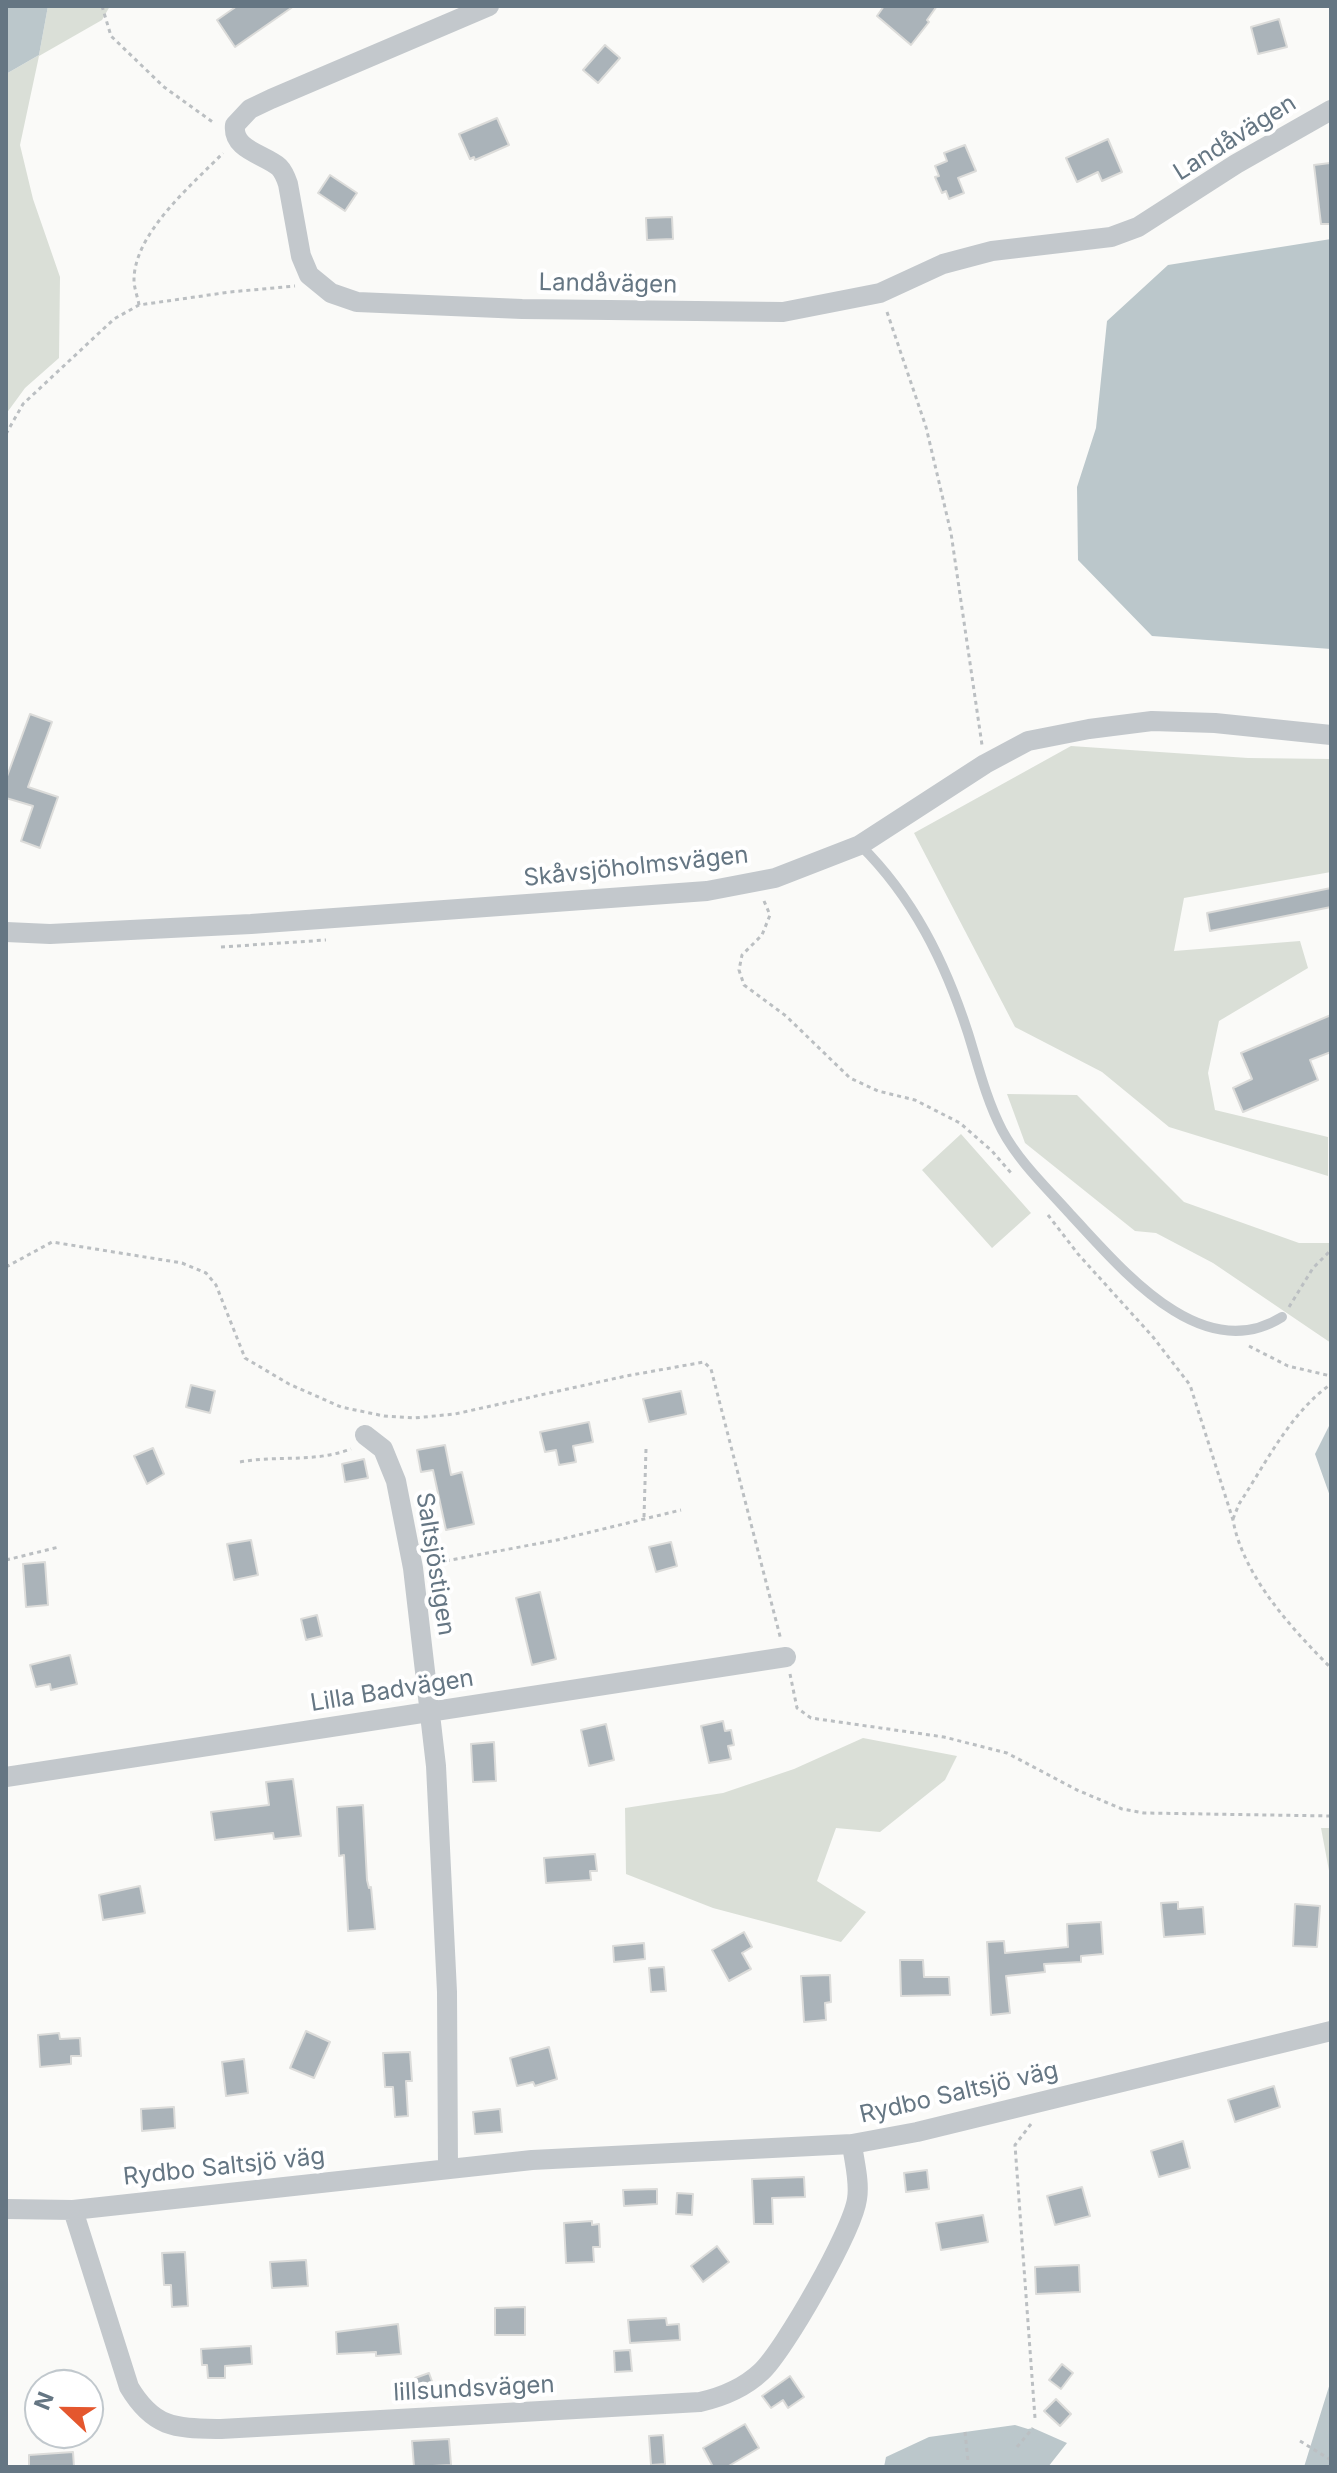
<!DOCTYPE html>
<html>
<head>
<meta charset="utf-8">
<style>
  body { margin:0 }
  #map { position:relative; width:1337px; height:2473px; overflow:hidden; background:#fafaf8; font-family:Inter,sans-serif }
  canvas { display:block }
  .frame { position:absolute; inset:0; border:8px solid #657683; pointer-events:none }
  .north { position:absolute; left:24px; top:2369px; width:80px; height:80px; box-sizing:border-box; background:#fff; border:2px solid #c1c8cd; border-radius:50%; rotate:292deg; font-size:22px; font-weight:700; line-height:32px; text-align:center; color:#657683 }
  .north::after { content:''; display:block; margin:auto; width:28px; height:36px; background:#e4572e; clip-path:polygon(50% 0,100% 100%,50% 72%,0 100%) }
</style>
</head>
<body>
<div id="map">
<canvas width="1337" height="2473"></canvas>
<div class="frame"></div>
<div class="north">N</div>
</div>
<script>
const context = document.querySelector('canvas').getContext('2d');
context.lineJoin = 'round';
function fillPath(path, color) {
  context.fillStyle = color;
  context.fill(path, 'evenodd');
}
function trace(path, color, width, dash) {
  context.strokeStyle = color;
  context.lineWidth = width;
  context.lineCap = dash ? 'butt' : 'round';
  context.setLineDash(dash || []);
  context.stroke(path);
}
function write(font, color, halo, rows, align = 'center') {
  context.font = font + ' Inter,sans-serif';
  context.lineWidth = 8;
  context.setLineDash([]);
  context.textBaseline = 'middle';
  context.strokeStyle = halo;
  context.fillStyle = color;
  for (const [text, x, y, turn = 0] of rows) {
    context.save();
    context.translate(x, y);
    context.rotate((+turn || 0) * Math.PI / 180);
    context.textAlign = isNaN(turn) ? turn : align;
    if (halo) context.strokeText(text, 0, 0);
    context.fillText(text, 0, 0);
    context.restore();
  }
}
const green = new Path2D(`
  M48 6H110L102 20 39 56 20 145 33 199 60 277 59 358 25 388 6 414V74L39 55Z
  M1071 746 1248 758 1331 759V872L1184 898 1174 951 1300 941 1308 968 1219 1021 1208 1073 1215 1110 1328 1137V1176L1169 1127 1102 1072 1015 1027 914 833Z
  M1007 1094 1077 1095 1184 1202 1299 1243H1331V1343L1213 1263 1156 1233 1135 1231 1025 1143Z
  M961 1134 1031 1213 992 1248 922 1170Z
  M863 1738 957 1756 945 1780 880 1832 836 1828 817 1881 866 1912 841 1942 713 1908 626 1874 625 1808 723 1793 794 1769Z
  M1321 1828H1331V1879L1330 1876Z`);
const water = new Path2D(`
  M6 6H48L39 55 6 74Z
  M1331 239V649L1152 636 1078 560 1077 487 1096 428 1107 321 1168 265Z
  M1331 1422V1499L1315 1454Z
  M1331 2380V2467H1304Z
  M1015 2425 1028 2429 1033 2428 1067 2443 1048 2467H884L886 2457 929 2437Z`);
const building = new Path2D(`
  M237 6H294L235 47 217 20Z
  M884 6H937L927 20 929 22 911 45 877 16Z
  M1279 19 1287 47 1258 54 1251 27Z
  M605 45 620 58 598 83 583 70Z
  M497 118 509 145 475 160 474 157 470 159 459 134Z
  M1108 139 1122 172 1102 181 1098 172 1077 182 1066 158Z
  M965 145 976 171 958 178 964 193 949 199 946 191 942 193 935 177 939 176 935 166 947 161 944 153Z
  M1330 163 1331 224H1321L1314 165Z
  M330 175 357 193 345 211 318 193Z
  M672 217 673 239 647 240 646 218Z
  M30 714 52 722 28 787 58 797 40 848 21 841 33 806 6 798V779Z
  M1331 888V907L1210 931 1207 913Z
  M1331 1015V1052L1310 1060 1318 1080 1243 1112 1233 1088 1252 1079 1241 1053Z
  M191 1385 215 1391 210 1413 186 1407Z
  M681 1391 686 1414 649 1422 643 1399Z
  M589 1422 593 1442 573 1446 576 1462 559 1465 556 1450 545 1452 540 1432Z
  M445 1445 451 1475 462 1472 474 1524 446 1530 433 1470 421 1472 417 1450Z
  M153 1448 164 1474 147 1484 134 1456Z
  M364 1459 368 1478 345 1482 342 1464Z
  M251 1540 258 1575 234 1580 227 1544Z
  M671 1542 677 1566 656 1572 649 1547Z
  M45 1562 48 1605 26 1607 23 1564Z
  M540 1592 556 1659 532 1665 516 1598Z
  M317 1615 322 1636 306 1640 301 1619Z
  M70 1655 77 1684 51 1690 50 1684 36 1687 30 1665Z
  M723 1721 725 1731 731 1730 734 1745 728 1746 731 1759 709 1763 701 1726Z
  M606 1724 614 1760 589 1766 581 1730Z
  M494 1742 496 1781 473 1782 471 1744Z
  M293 1779 301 1836 274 1839 273 1833 215 1840 211 1812 269 1805 266 1782Z
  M363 1805 367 1880 369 1888 371 1887 375 1929 348 1931 344 1855 339 1856 337 1807Z
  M595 1854 597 1871H590L591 1880 546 1883 544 1858Z
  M140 1886 145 1913 103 1920 99 1895Z
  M1178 1902V1909L1203 1907 1205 1934 1164 1937 1161 1903Z
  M1295 1904 1320 1906 1317 1947 1293 1946Z
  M1101 1922 1103 1954 1081 1956V1962L1044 1964 1045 1972 1006 1976 1010 2013 991 2015 987 1942 1004 1941 1005 1953 1068 1947 1067 1924Z
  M744 1932 752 1947 742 1953 751 1969 729 1981 712 1950Z
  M644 1943 645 1959 614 1962 613 1946Z
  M900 1960H923L924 1977H949L950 1995 901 1996Z
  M664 1967 666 1991 651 1992 649 1968Z
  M830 1975 831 2002 825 2003 826 2020 804 2022 801 1976Z
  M306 2031 330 2042 314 2078 290 2068Z
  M59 2033 60 2039 80 2038 81 2056H71V2064L40 2067 38 2035Z
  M549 2047 557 2079 535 2086 533 2082 517 2086 510 2058Z
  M410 2052 412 2081H406L408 2116 395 2117 393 2087H385L383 2053Z
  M244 2059 248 2093 226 2096 222 2062Z
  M1274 2086 1280 2107 1235 2122 1228 2100Z
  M174 2107 175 2128 142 2131 141 2109Z
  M500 2109 502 2132 475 2134 473 2112Z
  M1183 2141 1190 2168 1159 2177 1151 2151Z
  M927 2170 929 2189 906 2192 904 2173Z
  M804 2177 805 2197 772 2198 773 2224H754L752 2179Z
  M1082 2187 1090 2216 1055 2225 1047 2196Z
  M657 2189V2204L624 2206 623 2190Z
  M677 2193 693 2194 692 2215 676 2214Z
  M983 2215 988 2242 941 2250 936 2223Z
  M592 2221V2225L599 2224 600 2247H593L594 2262 566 2263 564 2223Z
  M717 2246 729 2262 703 2282 691 2266Z
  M185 2252 188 2306 172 2307 171 2285H164L162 2253Z
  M306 2260 308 2286 272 2288 270 2262Z
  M1079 2265 1080 2292 1036 2294 1035 2267Z
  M525 2307V2335H495V2308Z
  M666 2318 667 2325 679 2324 680 2340 630 2343 628 2320Z
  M398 2324 401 2354 376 2356V2352L337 2354 336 2332Z
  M251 2346 252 2364 225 2366V2378H208L207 2365H202L201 2349Z
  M630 2350 632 2371 615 2372 614 2351Z
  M1062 2364 1073 2373 1061 2389 1049 2380Z
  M429 2373 434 2387 420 2392 415 2378Z
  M790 2376 804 2397 788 2408 783 2400 771 2408 762 2396Z
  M1056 2399 1071 2414 1060 2426 1044 2411Z
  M745 2424 759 2448 727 2467H713L703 2448Z
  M663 2435 665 2464 651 2465 649 2436Z
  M449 2439 451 2465 414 2467 412 2441Z
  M73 2452 74 2467H29V2455Z`);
const path = new Path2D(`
  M102 6 111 36 164 87 214 123
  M139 305C138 298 134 288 134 280 134 233 193 184 223 153
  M887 312 926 427 951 533 982 745
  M6 434 23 404 114 319 139 305 230 292 295 286
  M764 901 770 915 762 935 742 955 739 970 744 985 786 1016 850 1078 878 1091 915 1100 960 1123 992 1151 1011 1173
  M221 947 326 940
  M1329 1080H1331
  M1048 1215 1078 1254 1153 1337 1190 1385 1233 1520C1243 1576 1292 1629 1331 1668
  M6 1267 52 1242 182 1263 206 1273 216 1285 245 1358 289 1384 341 1407 384 1416 414 1418 455 1414 626 1376 704 1362 711 1369 781 1640
  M1289 1307 1313 1268 1331 1250
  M1249 1346 1288 1366 1331 1376
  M240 1462C279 1455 313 1463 351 1449
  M644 1517 646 1449
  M1233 1519 1239 1504C1266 1463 1290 1413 1331 1384
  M6 1560 59 1547
  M430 1564 562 1539 681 1510
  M790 1674 797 1708 811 1718 944 1737 1007 1753 1077 1790 1122 1809 1144 1813 1331 1816
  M1031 2124 1015 2145 1035 2418
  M965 2432 968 2461
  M1300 2441 1331 2460
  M1017 2447 1033 2428`);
const lane = new Path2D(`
  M860 845C913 897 945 962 968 1033 978 1065 986 1099 1002 1130 1019 1162 1047 1188 1071 1215 1120 1267 1201 1368 1282 1317`);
const street = new Path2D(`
  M489 6 271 99 250 109 235 125C232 150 264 154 279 167 284 172 286 178 288 184L301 256 309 275 331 293 357 302 522 309 783 312 880 293 943 264 992 251 1111 237 1138 227 1236 164 1331 110
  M6 932 50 934 251 924 707 891 775 878 860 845 985 764 1028 741 1089 729 1152 721 1215 723 1331 735
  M365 1435 383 1449 396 1481 413 1568 436 1766 447 1992 448 2168
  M6 1777 786 1657
  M6 2209 73 2210 532 2160 852 2144 917 2132 1331 2031
  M73 2210 129 2387C154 2429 176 2428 221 2429L700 2402C722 2397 744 2388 761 2372 784 2351 853 2230 857 2199 860 2182 854 2161 852 2144`);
const streetNames = [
  ["Landåvägen",1235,138,-32],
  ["Landåvägen",608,284,1],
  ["Skåvsjöholmsvägen",636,867,-6],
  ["Saltsjöstigen",435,1564,81],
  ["Lilla Badvägen",392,1691,-9],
  ["Rydbo Saltsjö väg",959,2093,-13],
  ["Rydbo Saltsjö väg",224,2167,-6],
  ["lillsundsvägen",474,2389,-3]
];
fillPath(green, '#dadfd7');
fillPath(water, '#bbc7cb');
fillPath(building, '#aab3b9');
trace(building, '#dcdcda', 2);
trace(path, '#bbbfc2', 3, [4, 4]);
trace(lane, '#c3c8cc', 10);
trace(street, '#c3c8cc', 20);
write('24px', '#657683', '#fff', streetNames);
</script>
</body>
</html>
